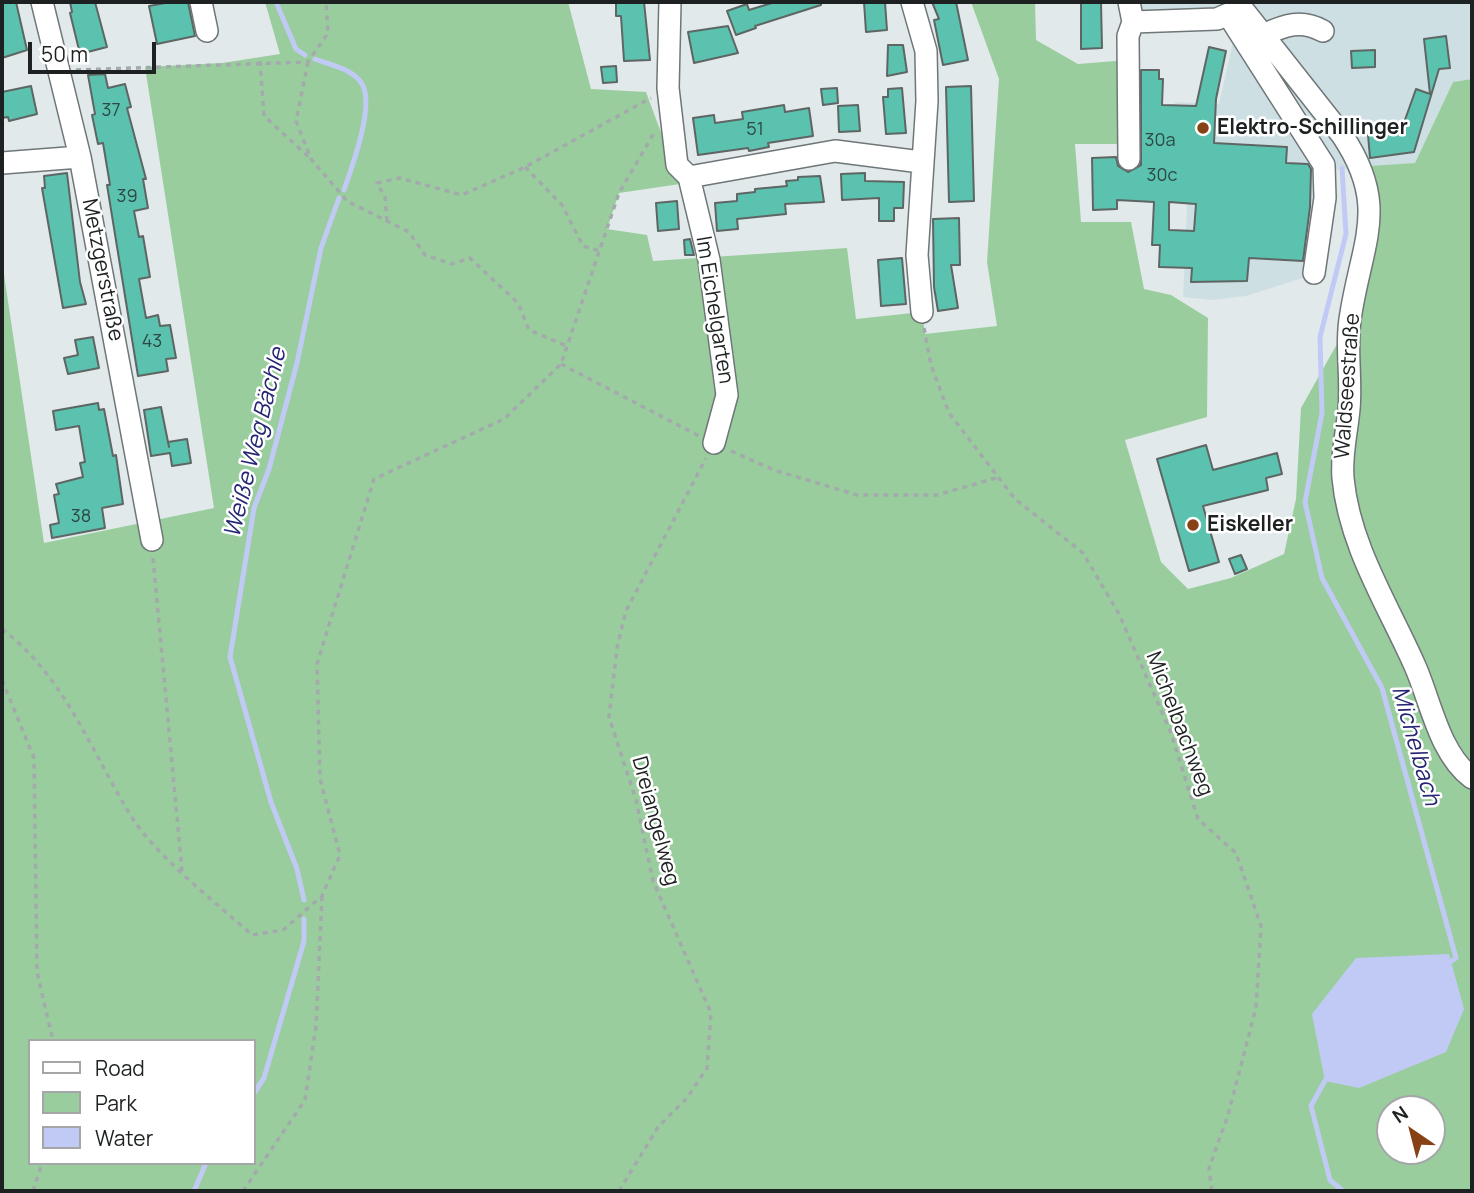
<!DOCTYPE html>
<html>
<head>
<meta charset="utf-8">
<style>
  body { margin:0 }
  #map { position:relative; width:1474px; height:1193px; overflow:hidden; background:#e1e9eb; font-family:Manrope,sans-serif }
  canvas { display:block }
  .frame { position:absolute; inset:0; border:4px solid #1e2122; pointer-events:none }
  .legend { position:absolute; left:28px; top:1039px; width:228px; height:126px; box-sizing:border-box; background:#fff; border:2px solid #a5a6a7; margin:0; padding:9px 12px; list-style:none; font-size:21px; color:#1e2122 }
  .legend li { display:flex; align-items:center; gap:14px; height:35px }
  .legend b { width:35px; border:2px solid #a5a6a7 }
  .north { position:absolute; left:1376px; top:1095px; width:70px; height:70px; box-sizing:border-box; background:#fff; border:2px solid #a5a6a7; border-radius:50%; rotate:325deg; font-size:19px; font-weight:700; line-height:28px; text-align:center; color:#1e2122 }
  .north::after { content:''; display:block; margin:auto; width:24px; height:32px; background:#864215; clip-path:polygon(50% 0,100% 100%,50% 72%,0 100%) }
  .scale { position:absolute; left:28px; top:42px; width:128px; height:32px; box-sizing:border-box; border:4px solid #1e2122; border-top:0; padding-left:9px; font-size:21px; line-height:24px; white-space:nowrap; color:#1e2122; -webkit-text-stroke:5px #fff; paint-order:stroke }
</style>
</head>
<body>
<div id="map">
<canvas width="1474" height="1193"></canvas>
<div class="frame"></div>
<ul class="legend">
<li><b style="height:9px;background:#fff"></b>Road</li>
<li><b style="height:19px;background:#9acd9d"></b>Park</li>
<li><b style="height:19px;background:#c1caf5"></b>Water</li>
</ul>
<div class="north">N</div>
<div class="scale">50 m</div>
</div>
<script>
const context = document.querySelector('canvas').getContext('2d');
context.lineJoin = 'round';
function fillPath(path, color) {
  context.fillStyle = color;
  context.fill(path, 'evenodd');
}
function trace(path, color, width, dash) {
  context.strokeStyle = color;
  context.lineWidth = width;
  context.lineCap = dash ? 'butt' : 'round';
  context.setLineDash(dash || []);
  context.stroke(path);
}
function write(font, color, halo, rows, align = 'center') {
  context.font = font + ' Manrope,sans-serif';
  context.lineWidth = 5;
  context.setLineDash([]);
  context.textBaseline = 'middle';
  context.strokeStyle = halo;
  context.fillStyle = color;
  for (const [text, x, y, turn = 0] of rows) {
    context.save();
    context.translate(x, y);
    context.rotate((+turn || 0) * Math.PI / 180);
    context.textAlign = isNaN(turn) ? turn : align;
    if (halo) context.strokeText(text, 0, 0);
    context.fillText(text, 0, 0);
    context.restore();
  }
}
const built = new Path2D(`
  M1131 2H1472V79L1453 82 1415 163 1336 170 1318 273 1246 296 1211 300 1183 297 1190 140 1175 121V102L1219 104 1234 38 1217 19 1133 22Z`);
const green = new Path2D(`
  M265 2H568L591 89 646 92 680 184 619 193 607 229 647 235 653 261 847 248 856 319 922 312 925 334 997 326 987 262 999 79 971 2H1035L1036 40 1078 64 1128 60 1129 144H1075L1081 222H1131L1144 289 1171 295 1208 318 1207 417 1125 440 1161 562 1188 589 1231 578 1284 554 1296 499 1301 408 1355 312 1377 208 1370 166 1415 163 1453 82 1472 79V1191H2V261L44 543 214 508 145 67 222 63 280 54ZM30 1041H254V1163H30ZM1390 1109H1432V1151H1390Z`);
const water = new Path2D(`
  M1449 954 1464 1009 1446 1052 1359 1088 1325 1081 1312 1014 1356 958Z`);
const stream = new Path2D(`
  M276 2 296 49 305 55
  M315 59C331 65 353 69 362 84 375 105 352 167 344 190
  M1342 168 1346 234 1320 337 1322 413 1305 502 1322 578 1382 688 1456 958 1447 964
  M304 900 297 869 271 802 230 657 254 508 269 469 297 363 321 248 339 198
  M1327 1077 1311 1106 1330 1180 1343 1191
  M254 1093 264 1078 304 941V919
  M194 1191 206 1163`);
const building = new Path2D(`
  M2 2H16L27 50 2 58Z
  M70 2H95L107 47 80 54 70 13 72 12Z
  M171 2H188L195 36 157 44 149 6Z
  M616 2H644L650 60 624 61 621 16H616Z
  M775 2H821V5L755 26 756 28 736 35 727 11 747 4 749 10Z
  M864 2H885L887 30 866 32Z
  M932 2H956L968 60 943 65 934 20 939 19Z
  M1081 2H1101L1102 48 1081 49Z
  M728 26 738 53 694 63 688 32Z
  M1446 36 1450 68 1439 69 1414 152 1370 158 1368 135 1401 131 1416 89 1430 94 1424 39Z
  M888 45H903L907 72 887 76Z
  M1209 47 1226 51 1216 99 1214 143 1287 147 1286 163 1308 164 1311 169 1310 207 1303 261 1249 258 1247 281 1191 282 1192 268 1159 267 1160 245H1152L1154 202 1117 200V209L1093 210 1092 158 1116 157 1118 166 1128 172 1141 165V70H1159V79H1163L1162 105 1196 106ZM1169 202 1196 204 1194 231 1169 230Z
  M1375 50V67L1352 68 1351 51Z
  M616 66 617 82 603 83 601 67Z
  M105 74 108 88 125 84 131 107 127 108 146 179H143L148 208 134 211 139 237 143 236 150 277 139 279 146 318 158 315 160 326 170 325 176 358 166 359 168 371 138 376 107 185H110L103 143 98 144 92 115 95 114 88 75Z
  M31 86 37 114 9 121 8 117 2 118V92Z
  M971 86 974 201 949 202 946 87Z
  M837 88 838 103 823 105 821 89Z
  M902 88 906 133 886 134 883 97H888V89Z
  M784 105 785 112 809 108 813 136 768 143 769 147 749 151 748 148 698 155 693 118 714 115 715 123 743 119 742 112Z
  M858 105 860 131 839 132 838 106Z
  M67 173 80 282 86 304 63 308 42 188H45L44 176Z
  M865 173V181L904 182 903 208H894V221H879V198L842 200 841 174Z
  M820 176 824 202 785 204 786 214 737 219 738 229 717 231 715 203 737 201V194L755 192V189L787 186 786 181 798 180V177Z
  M677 201 679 229 658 231 656 203Z
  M959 218 960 265H951L958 308 938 311 934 287 933 219Z
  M690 239 694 255H685L684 240Z
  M902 258 906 304 881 306 878 260Z
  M93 337 99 368 68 374 64 358 78 355 75 340Z
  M98 403 99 410 104 409 113 456 116 455 123 504 102 508 105 528 52 538 50 525 59 523 54 495 59 494 56 484 83 477 80 463 85 462 79 426 56 430 53 411Z
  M161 407 169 447 168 442 187 439 191 463 172 466 170 453 151 456 144 410Z
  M1206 445 1213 470 1277 453 1282 474 1266 478 1268 490 1203 506 1219 562 1189 571 1157 459Z
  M1241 555 1247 569 1235 574 1229 559Z`);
const path = new Path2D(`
  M260 61 264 116 310 158
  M308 62 296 121 311 159 347 201 409 232 425 255 452 264 470 258 518 303 529 330 567 346
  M76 70 308 62 328 33 326 2
  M525 167 562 205 583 246 600 251
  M387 221 385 197 377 183 400 178 462 195 525 167 651 98
  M924 328 931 365 949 413 1015 499 1083 553 1119 614 1171 733 1198 819 1236 853 1261 926 1256 1008 1228 1115 1209 1168 1212 1191
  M561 364 699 436
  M731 451 774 470 857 495H937L996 478
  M153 558 182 871
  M2 629C65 677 91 751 131 816 158 858 214 901 252 935L283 930 322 896 340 855 320 779 317 664 374 479 504 419 561 364 619 193 654 133
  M2 680 34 758 37 972 53 1041
  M33 1191 42 1163
  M243 1191 305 1100 316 1026 322 896
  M619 1191 658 1127 687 1098 707 1068 711 1013 653 881 636 800 609 717 617 648 626 611 706 458`);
const minor = new Path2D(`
  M42 2 80 157 152 540
  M201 2 207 31
  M670 2 668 88 677 165 689 177 709 260 727 395 714 443
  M912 2 926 51 927 101 917 255 922 312
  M1129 2 1133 22 1217 19 1240 9
  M1237 2 1342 135C1389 205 1363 239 1351 313 1345 345 1352 377 1349 409 1347 432 1341 454 1343 478 1349 545 1388 605 1415 666 1431 702 1439 753 1472 778
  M1229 16 1324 165 1325 198 1314 273
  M1263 35C1285 25 1301 19 1323 31
  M1129 159 1128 36 1133 22
  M2 163 80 157
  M689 177 835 151 921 162`);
const markers = [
  [1203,128,7,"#864215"],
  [1193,525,7,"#864215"]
];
const numberNames = [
  ["37",111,111],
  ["51",755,130],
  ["30a",1160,141],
  ["30c",1162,176],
  ["39",127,197],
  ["43",152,342],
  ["38",81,517]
];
const poiNames = [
  ["Elektro-Schillinger",1217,128],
  ["Eiskeller",1207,525]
];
const streetNames = [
  ["Metzgerstraße",102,270,79],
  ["Im Eichelgarten",714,310,81],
  ["Waldseestraße",1348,386,-86],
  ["Michelbachweg",1179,724,69],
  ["Dreiangelweg",655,821,75]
];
const waterNames = [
  ["Weiße Weg Bächle",256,443,-76],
  ["Michelbach",1415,746,74]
];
fillPath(built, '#cedfe3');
fillPath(green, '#9acd9d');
fillPath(water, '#c1caf5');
trace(stream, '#c1caf5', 5);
fillPath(building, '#5ac2ae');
trace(building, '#5e6664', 2);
trace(minor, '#6f7678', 24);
trace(path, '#a3aaac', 3.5, [5, 5]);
trace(minor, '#fff', 21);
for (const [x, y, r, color] of markers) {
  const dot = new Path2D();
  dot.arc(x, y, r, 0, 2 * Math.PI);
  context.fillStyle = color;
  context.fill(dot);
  trace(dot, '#fff', 2.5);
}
write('18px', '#2d4945', null, numberNames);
write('bold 21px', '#1e2122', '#fff', poiNames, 'left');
write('21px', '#1e2122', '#fff', streetNames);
write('italic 23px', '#252674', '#fff', waterNames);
</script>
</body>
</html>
